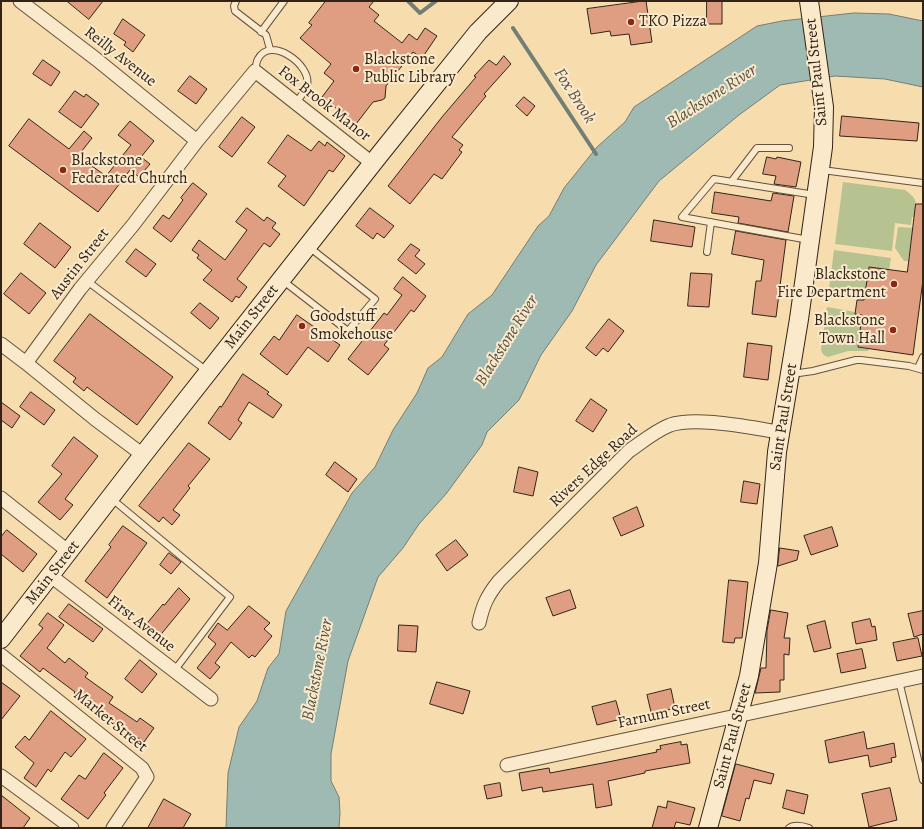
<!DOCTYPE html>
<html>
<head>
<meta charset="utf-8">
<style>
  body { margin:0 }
  #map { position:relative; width:924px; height:829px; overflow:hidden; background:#f7ddae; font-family:Alegreya,serif }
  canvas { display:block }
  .frame { position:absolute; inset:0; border:2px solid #322418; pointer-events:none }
</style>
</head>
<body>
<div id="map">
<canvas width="924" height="829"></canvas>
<div class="frame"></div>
</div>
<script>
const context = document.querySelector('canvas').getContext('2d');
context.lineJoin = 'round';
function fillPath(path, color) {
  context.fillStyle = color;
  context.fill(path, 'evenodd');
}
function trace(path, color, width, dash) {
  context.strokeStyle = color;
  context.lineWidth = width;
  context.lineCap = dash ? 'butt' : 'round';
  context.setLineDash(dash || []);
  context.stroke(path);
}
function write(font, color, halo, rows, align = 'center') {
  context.font = font + ' Alegreya,serif';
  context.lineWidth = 4;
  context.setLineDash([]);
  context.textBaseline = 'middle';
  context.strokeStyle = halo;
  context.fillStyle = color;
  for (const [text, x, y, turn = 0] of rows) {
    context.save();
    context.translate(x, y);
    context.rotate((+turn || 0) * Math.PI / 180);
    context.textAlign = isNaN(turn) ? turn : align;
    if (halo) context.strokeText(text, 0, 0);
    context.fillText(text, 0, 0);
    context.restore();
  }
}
const green = new Path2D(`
  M843 182 905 190C917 198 918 203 914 217H912L911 225 895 223 892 251 835 244Z
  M898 227 913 228 908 261H904L895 248Z
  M834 250 891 258 889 270 869 267 865 293 829 289Z
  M827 307 855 312 862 315 858 347 869 349 868 351H848L828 357C824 356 822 354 821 349Z`);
const water = new Path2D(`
  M854 13 889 14 923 21V87L885 79 835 76 780 85 739 115 659 181 596 265 572 311 541 355 519 400 487 432 482 445 446 494 419 524 403 548 378 577 348 661 331 754V781L339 797 340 813 339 828H226L228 773 239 727 257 701 268 668 279 654 286 611 352 493 375 467 393 430 417 393 428 368 442 357 468 314 492 295 538 226 549 216 564 188 597 147 625 122 634 107 757 26 782 21Z`);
const stream = new Path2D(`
  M408 1 420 13 436 1
  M513 28 596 154`);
const building = new Path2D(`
  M67 1H103L89 19Z
  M326 1H374L369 7 379 15 374 21 402 43 409 34 417 40 425 28 437 36 422 58 413 52 386 86 385 98 382 100 373 102 356 124 322 97 334 81 324 73 331 64 300 38 312 25 309 23Z
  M646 1 652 42 631 45 629 34 611 36 610 31 591 34 587 9Z
  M707 1H722V24H707Z
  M123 19 145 35 133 52 124 45 126 42 114 34Z
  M504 56 511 64 484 94 486 96 452 137 463 145 459 150 462 152 442 179 434 174 410 204 388 186 442 117 476 77 474 76 489 60 496 65Z
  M43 60 60 72 51 86 33 74Z
  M190 76 207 89 196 104 178 91Z
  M75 91 84 97 86 94 99 104 81 128 59 112Z
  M524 97 535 106 527 116 516 106Z
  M842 116 919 123 917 141 840 136Z
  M242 117 255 127 232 157 219 147Z
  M29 119 69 149 84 131 92 138 78 156 106 176 131 145 118 135 130 121 154 141 141 157 150 164 139 177 130 170 98 212 9 146Z
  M288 135 311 151 319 141 325 146 327 142 345 156 333 172 329 170 304 206 278 186 286 176 268 163Z
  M767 157 776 159 777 157 801 162 796 187 774 184 776 176 763 174Z
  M193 183 207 194 171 242 153 228 163 215 169 219 183 200 181 198Z
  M715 192 771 201 773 193 794 196 788 232 738 223 739 217 712 213Z
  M916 204H923V280L913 355 858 347 862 315 855 314 857 300H864L869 267 907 272Z
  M247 208 264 221 267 217 276 223 272 228 280 234 270 247 264 243 237 279 247 287 239 298 236 296 232 302 203 280 212 270 197 258 199 255 192 250 199 240 225 260 247 230 236 222Z
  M370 208 394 226 384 238 377 233 373 239 356 226Z
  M654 220 695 227 692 247 651 241Z
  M40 223 71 247 55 268 24 244Z
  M736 231 786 240 776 317 752 314 756 281H761L764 260 732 254Z
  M411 244 420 250 415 256 425 264 416 274 398 260Z
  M136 249 156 264 146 277 126 262Z
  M21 273 46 293 29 314 4 294Z
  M691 273 712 274 709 307 688 306Z
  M403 277 426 296 414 312 411 310 384 345 389 349 368 375 348 359 384 313 387 315 402 295 394 289Z
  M200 303 219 318 210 329 191 313Z
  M90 314 173 377 137 425 87 387 84 391 73 382 76 378 54 361Z
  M297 315 340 345 328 362 308 347 287 375 260 354 274 336 279 340Z
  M609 319 624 331 608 352 603 348 596 356 586 348Z
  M748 343 772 346 768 380 744 377Z
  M243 374 269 392 267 394 282 405 273 418 249 402 238 420 242 423 230 440 208 423 220 406 221 407Z
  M31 392 55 410 44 425 20 407Z
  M591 399 607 410 593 432 576 421Z
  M1 402 20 416 12 428 1 420Z
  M74 437 98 456 65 499 73 505 60 520 38 502 62 474 52 466Z
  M189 443 210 459 188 486 190 488 173 510 180 515 172 525 163 517 159 522 139 506Z
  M335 462 357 479 348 492 326 475Z
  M519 467 538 472 533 496 514 492Z
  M744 481 760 484 757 504 741 502Z
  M637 507 644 526 621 536 613 518Z
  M123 526 147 543 107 598 85 581 111 547 109 545Z
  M832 527 838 546 811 555 804 536Z
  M7 530 37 554 23 572 1 554V537Z
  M456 540 468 555 447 571 436 555Z
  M780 548 799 551 797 560 778 566Z
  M169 553 181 562 171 574 160 565Z
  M729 580 748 582 742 638H735L734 643 723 642Z
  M179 588 190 599 158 638 144 627 163 604 164 605Z
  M570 590 576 608 553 616 546 598Z
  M69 604 103 629 93 642 59 617Z
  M249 606 270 623 264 629 272 636 255 657 252 655 249 658 231 642 215 663 220 667 210 679 197 668 216 644 208 637 218 623 227 630Z
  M771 610 788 613 784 638H790L789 655 784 654V680H780V692L755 693 761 668H766L767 631Z
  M923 611V634L914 637 908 614Z
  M48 613 64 625 47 648 65 663 69 658 88 673 85 677 113 697 109 703 137 722 140 718 154 728 144 742 135 736 132 740 115 729 117 726 108 721 109 719 74 693 75 692 43 668 40 672 20 656 43 628 39 625Z
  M870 619 872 627 875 626 877 640 856 644 852 623Z
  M825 621 831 648 814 652 807 626Z
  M399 625 418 626 416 652 398 651Z
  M918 638 922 656 897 661 893 643Z
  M862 649 866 668 841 673 837 654Z
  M140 660 157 674 142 693 125 679Z
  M1 682 20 696 1 720Z
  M437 682 470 691 463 714 430 704Z
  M671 689 675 708 664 711V713L652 716 647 695Z
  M616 701 621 719 597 725 592 707Z
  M51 711 86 739 71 757 65 752 51 772 48 769 36 787 24 778 34 763 15 747 25 736 29 740Z
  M864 732 867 749 894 743 896 757 891 758 892 762 870 767 868 755 829 763 825 741Z
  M681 742V745L687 744 690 763 645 771V773L608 781 612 805 596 808 593 784 543 792 542 787 522 791 519 773 549 768 550 773 608 762 657 752 656 750 661 749 660 746Z
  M104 753 123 768 104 793 106 795 88 819 61 799 79 775 85 779Z
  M736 764 774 774 771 784 754 780 749 799 746 798 740 821 722 816Z
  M500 783 502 796 487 799 484 786Z
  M890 788 897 820 869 827 862 794Z
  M787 790 808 795 804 814 783 808Z
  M1 795 30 818 23 828H1Z
  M164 799 191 814 183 828H148Z
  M668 801 695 808 690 825 676 822 674 828H652L658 806 666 808Z`);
const lane = new Path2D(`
  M236 1 234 6 235 11 266 35 270 49
  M261 32 284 1
  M255 71C256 68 256 62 258 59 270 35 312 65 307 85 306 91 299 98 296 103
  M822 170 923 183
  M731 182 757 148H789
  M809 240 682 217 714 179 815 195
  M707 252 711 222
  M282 280 348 331 375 299 309 247
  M87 281 207 371
  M918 368 923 357
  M792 374 813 371 856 360H861L909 366 923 370
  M112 499 230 597 174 671
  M899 681 923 780
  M789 828C794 824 803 826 809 828`);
const street = new Path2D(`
  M20 1 96 59 197 141
  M1 344 26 363
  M143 455 95 419 26 363 80 289 133 225 197 141 255 71 372 163
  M1 498 69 552
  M51 576 211 699
  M479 623C483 605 487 596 499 581L629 451C642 442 655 431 670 425 696 416 752 428 780 432
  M1 655 142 768 147 777 113 828
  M507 765 923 676
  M1 776 72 828`);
const secondary = new Path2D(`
  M1 639 143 455 380 154 478 32 509 1
  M708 828 749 676 768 563 777 452 799 319 823 147 824 107 809 1`);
const markers = [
  [631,22,4,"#8f2418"],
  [356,69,4,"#8f2418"],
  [63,170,4,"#8f2418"],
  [894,284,4,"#8f2418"],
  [302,326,4,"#8f2418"],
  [893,330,4,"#8f2418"]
];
const poiNames = [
  ["TKO Pizza",639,22],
  ["Blackstone",364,60],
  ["Public Library",364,78],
  ["Blackstone",71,161],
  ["Federated Church",71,179],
  ["Blackstone",886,275,"right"],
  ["Fire Department",886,293,"right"],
  ["Goodstuff",310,317],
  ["Smokehouse",310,335],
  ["Blackstone",885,321,"right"],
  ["Town Hall",885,339,"right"]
];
const streetNames = [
  ["Reilly Avenue",120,57,38],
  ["Saint Paul Street",817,72,-96],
  ["Fox Brook Manor",324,104,38],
  ["Austin Street",80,264,-52],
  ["Main Street",252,317,-52],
  ["Saint Paul Street",784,417,-81],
  ["Rivers Edge Road",594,466,-43],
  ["Main Street",53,573,-52],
  ["First Avenue",141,624,38],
  ["Farnum Street",664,714,-12],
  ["Market Street",110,721,39],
  ["Saint Paul Street",733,736,-75]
];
const waterNames = [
  ["Fox Brook",574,96,57],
  ["Blackstone River",712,97,-33],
  ["Blackstone River",507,341,-58],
  ["Blackstone River",318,670,-79]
];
fillPath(green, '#b6c28f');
fillPath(water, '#9fbab3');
trace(water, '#737e75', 1);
trace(stream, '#737e75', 4);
fillPath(building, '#df9e81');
trace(building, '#322418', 1);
trace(lane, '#63523e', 8);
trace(street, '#63523e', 15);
trace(secondary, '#322418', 20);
trace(lane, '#fae9ca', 6);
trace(street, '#fae9ca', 13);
trace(secondary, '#fae9ca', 18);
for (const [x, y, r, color] of markers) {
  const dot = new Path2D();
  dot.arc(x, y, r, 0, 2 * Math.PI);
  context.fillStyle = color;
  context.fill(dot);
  trace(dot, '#fae9ca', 1.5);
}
write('16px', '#322418', '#fae9ca', poiNames, 'left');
write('16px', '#322418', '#fae9ca', streetNames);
write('italic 17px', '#535146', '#fae9ca', waterNames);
</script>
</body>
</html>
